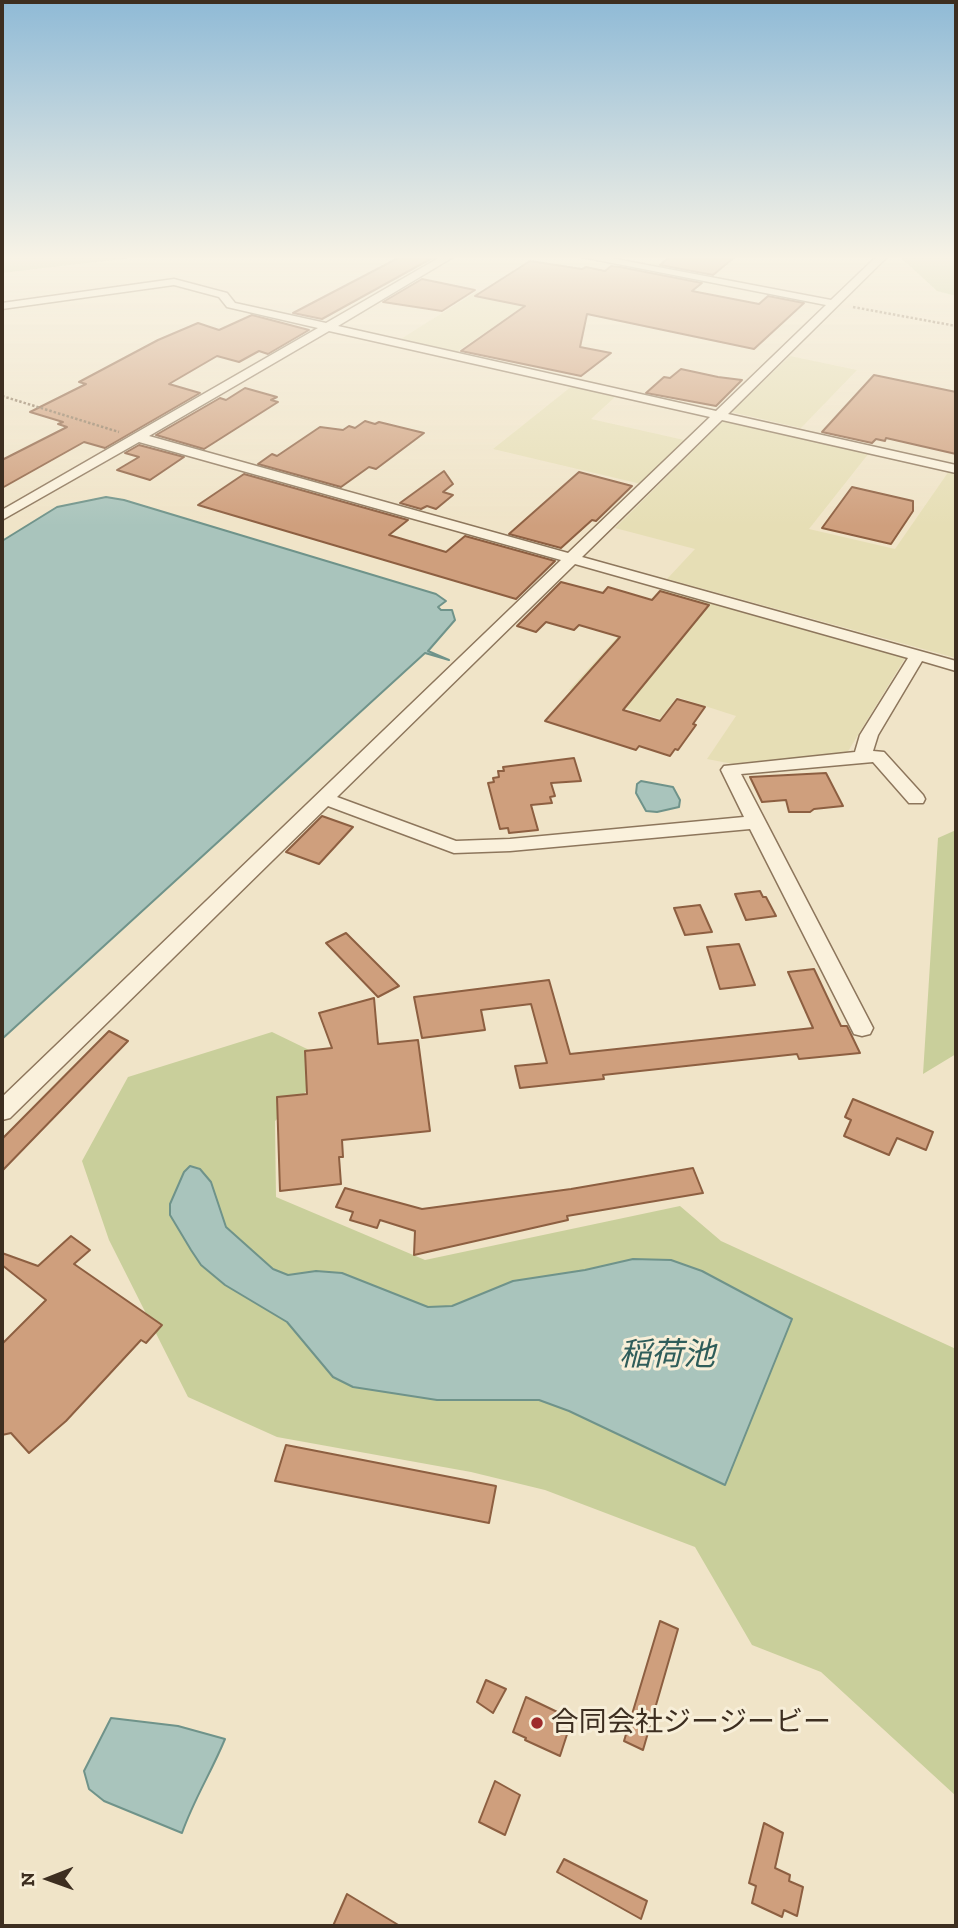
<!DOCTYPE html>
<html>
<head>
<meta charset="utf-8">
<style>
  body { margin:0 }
  #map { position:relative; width:958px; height:1928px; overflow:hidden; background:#f0e4c8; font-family:"Zilla Slab",serif }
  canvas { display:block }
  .frame { position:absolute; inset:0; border:4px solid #3d2e20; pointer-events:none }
  .north { position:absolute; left:14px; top:1844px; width:70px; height:70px; -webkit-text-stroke:5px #f7eed8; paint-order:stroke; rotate:269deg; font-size:19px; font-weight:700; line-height:28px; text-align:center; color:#3d2e20 }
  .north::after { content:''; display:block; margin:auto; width:24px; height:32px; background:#3d2e20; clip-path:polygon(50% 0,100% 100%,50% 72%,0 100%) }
</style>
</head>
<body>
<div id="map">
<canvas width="958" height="1928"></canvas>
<div class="frame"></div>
<div class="north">N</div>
</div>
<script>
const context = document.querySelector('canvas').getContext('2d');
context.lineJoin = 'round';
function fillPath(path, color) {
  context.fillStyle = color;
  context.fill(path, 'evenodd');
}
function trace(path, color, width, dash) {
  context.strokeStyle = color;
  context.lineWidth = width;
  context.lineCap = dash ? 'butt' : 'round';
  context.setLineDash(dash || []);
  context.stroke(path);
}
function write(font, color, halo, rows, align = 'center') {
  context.font = font + ' "Zilla Slab","Noto Sans JP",serif';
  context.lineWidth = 6;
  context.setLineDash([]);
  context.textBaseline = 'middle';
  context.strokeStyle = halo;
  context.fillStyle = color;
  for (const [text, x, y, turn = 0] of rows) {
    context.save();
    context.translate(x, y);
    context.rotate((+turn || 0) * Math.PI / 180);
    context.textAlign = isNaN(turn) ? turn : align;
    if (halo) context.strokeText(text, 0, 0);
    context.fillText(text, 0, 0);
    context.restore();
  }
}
const farmland = new Path2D(`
  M476 292 529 303 455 353 399 340Z
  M790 356 857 370 801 428 731 412Z
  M572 386 615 397 591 419 684 440 641 484 493 449Z
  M724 420 869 453 809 529 895 549 949 471 956 473V658L667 579 695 549 615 528Z
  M663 587 907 655 847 753 733 764 707 759 736 716 677 697 660 719 569 690Z`);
const green = new Path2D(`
  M2 256H147L2 273Z
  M899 256H956V296L937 291Z
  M956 830V1054L923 1074 938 838Z
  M272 1032 336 1063 275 1121 276 1197 425 1260 680 1206 721 1241 956 1349V1796L821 1672 752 1645 695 1547 545 1490 471 1472 277 1437 188 1397 109 1240 82 1161 128 1077Z`);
const water = new Path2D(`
  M106 497 124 500 436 594 446 601 438 607 441 610H452L455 620 428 651 449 660 425 653 2 1039V541L57 507Z
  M641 781 673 787 680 800 679 807 657 812 646 811 636 793 637 784Z
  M190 1166 200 1169 211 1182 226 1227 273 1269 288 1275 316 1271 342 1273 428 1307 452 1306 513 1281 585 1270 633 1259 671 1260 702 1271 792 1319 725 1485 569 1411 539 1400H437L353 1387 333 1377 287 1322 225 1285 201 1265 191 1250 170 1215V1204L184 1172Z
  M111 1718 178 1726 225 1739C211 1773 194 1799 182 1833L104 1801 89 1789 84 1771Z`);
const building = new Path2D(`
  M402 256H436L322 319 293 313Z
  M671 256H736L713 275 660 265Z
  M530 261 582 269 586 267 605 271 611 266 620 267 702 283 692 291 759 304 768 296 804 303 754 349 587 314 580 347 611 353 581 376 461 351 525 306 475 296Z
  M422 279 475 290 442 311 383 302Z
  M252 315 309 330 268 354 259 351 239 362 217 356 169 384 200 393 105 448 84 442 2 488V460L67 427 58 424 63 422 30 412 86 384 79 382 158 340 198 323 219 330Z
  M681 369 718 377 742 380 716 406 646 393 664 377 670 378Z
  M874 375 956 392V454L886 438 885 441 876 439 872 443 822 432Z
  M245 388 277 397 271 400 278 402 204 449 156 435 220 398 226 400Z
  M365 421 375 424 379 422 424 433 376 469 369 467 341 487 258 464 272 454 277 456 320 427 343 430 349 426 355 428Z
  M139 445 184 457 150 480 117 470 139 457 125 453Z
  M444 471 453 484 443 492 453 495 436 509 427 506 421 509 400 503Z
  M579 472 632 486 596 521 592 520 561 548 509 534Z
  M244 474 408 520 389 535 446 552 465 536 555 561 516 599 198 505Z
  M852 487 913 501V511L891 544 822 528Z
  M561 582 603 593 608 587 652 600 660 591 709 605 623 710 660 721 677 699 705 707 693 724 696 725 678 750 675 749 670 756 639 746 636 750 545 721 620 637 579 625 574 630 546 622 536 632 517 626Z
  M574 758 581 781 551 783 555 796 550 797 552 803 531 805 538 830 509 833 508 828 500 829 488 783 494 782 493 778 499 777 498 771H504L503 767Z
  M826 773 843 806 814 809 810 812H789L786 800 762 802 750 777Z
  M322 816 353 827 319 864 286 852Z
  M760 891 763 897H766L776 916 746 920 735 894Z
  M700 905 712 932 685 935 674 908Z
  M346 933 399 986 378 997 326 943Z
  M739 944 755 985 720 989 707 947Z
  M814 969 841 1026H847L860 1053 799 1059 797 1054 603 1075 604 1079 520 1088 515 1066 547 1063 531 1004 481 1010 485 1030 422 1038 414 997 549 980 570 1054 813 1028 788 972Z
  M374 998 378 1044 418 1040 430 1131 342 1140 343 1157H339L341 1184 280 1191 277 1097 307 1094 305 1051 332 1048 319 1013Z
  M109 1031 128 1041 2 1171V1139Z
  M853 1099 933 1132 926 1150 897 1138 889 1155 844 1136 851 1120 845 1117Z
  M693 1168 703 1193 567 1216 568 1220 414 1255 415 1231 380 1220 377 1228 350 1220 353 1212 336 1207 345 1188 422 1209 571 1189Z
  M71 1236 90 1250 74 1264 162 1325 146 1343 141 1340 66 1421 29 1453 11 1433 2 1435V1344L46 1300 2 1265V1253L38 1266Z
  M286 1445 496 1486 489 1523 275 1481Z
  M660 1621 678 1629 643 1750 624 1741Z
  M486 1680 506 1689 493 1713 477 1702Z
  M526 1697 572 1719 560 1756 525 1740 526 1738 513 1732Z
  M495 1781 520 1795 505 1835 479 1822Z
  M764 1823 783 1833 775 1868 790 1875 789 1881 803 1887 797 1916 784 1910 782 1917 752 1903 756 1886 749 1883Z
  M564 1859 647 1901 641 1919 557 1872Z
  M347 1894 400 1926H333Z`);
const path = new Path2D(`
  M853 307 956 326
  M2 396 119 432`);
const street = new Path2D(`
  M442 256H455L338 326 716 411 826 305 577 256H600L831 300 877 256H888L728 414 956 465V473L722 420 582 557 956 661V671L922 661 878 735 873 751 884 752 923 795 925 799 923 803H909L873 762 741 774 873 1028 870 1034 862 1036 854 1034 750 829 510 851 454 853 328 806 10 1118 2 1120V1097L561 560 139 442 2 520V510L318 328 227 307 219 297 174 285 2 309V303L174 279 227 293 235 303 326 323ZM329 331 710 417 568 553 149 436ZM575 564 908 658 860 735 855 752 724 766 721 770 744 817 510 839 456 841 337 797Z`);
const markers = [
  [537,1723,7,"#9e2a2b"]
];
const nearPoinames = [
  ["合同会社ジージービー",551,1723]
];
const nearWaternames = [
  ["稲荷池",667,1356]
];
fillPath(farmland, '#e6deb5');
fillPath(green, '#c9cf9b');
fillPath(water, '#a9c4bc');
trace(water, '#6f938a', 2);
fillPath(building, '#cf9f7d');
trace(building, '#8d5f41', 2);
trace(street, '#8d765c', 3);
trace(path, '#8d765c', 2.5, [2.5, 2]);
fillPath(street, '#faf1dc');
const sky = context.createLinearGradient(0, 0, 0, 526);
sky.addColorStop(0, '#8fbad6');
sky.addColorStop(0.49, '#f8f3e6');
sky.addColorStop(1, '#f8f3e600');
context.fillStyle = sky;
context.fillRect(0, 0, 958, 526);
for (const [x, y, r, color] of markers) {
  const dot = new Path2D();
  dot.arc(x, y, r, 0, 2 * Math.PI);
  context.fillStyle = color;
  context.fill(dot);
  trace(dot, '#f7eed8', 2.5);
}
write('28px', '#3d2e20', '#f7eed8', nearPoinames, 'left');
write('italic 32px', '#2f5d5a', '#f7eed8', nearWaternames);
</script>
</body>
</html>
